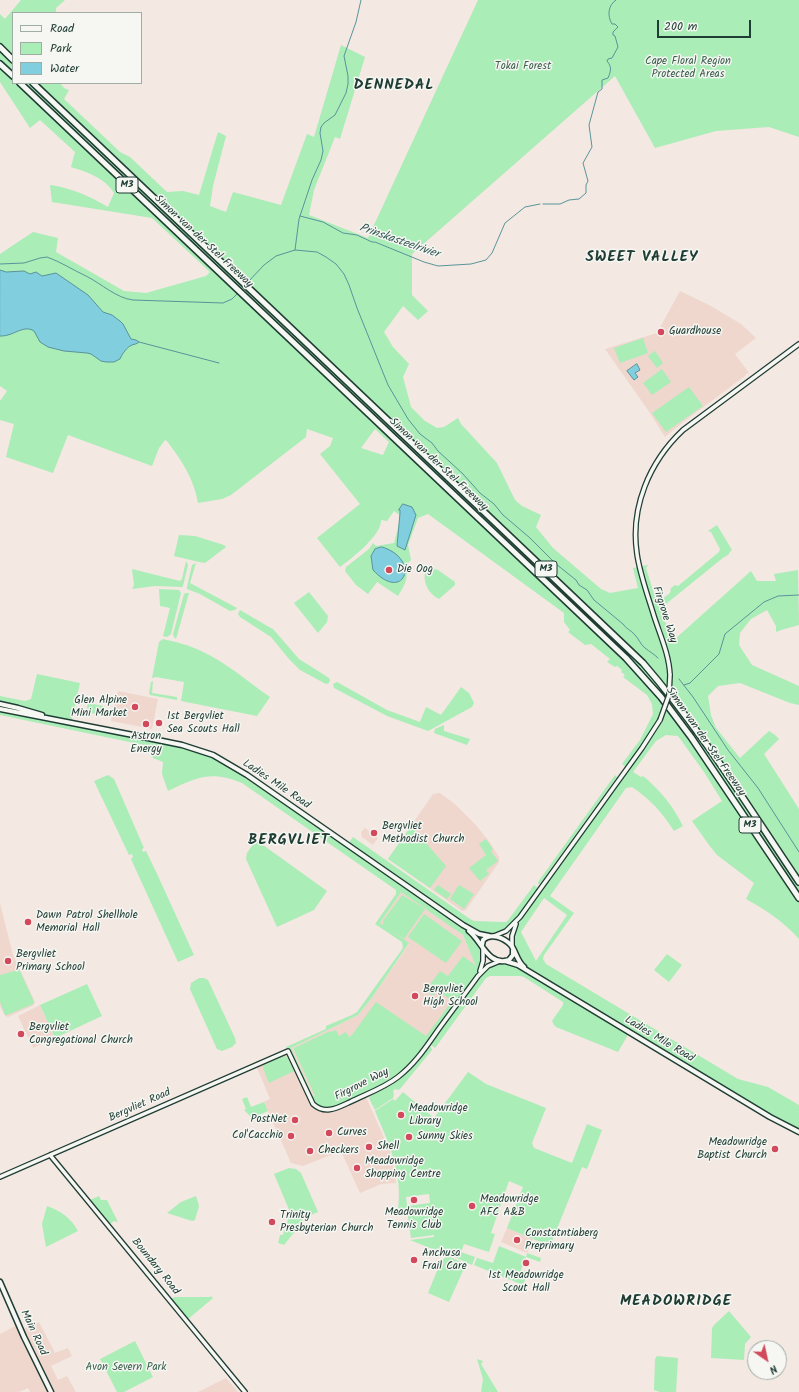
<!DOCTYPE html>
<html>
<head>
<meta charset="utf-8">
<style>
  body { margin:0 }
  #map { position:relative; width:799px; height:1392px; overflow:hidden; background:#f3e8e2; font-family:Kalam,sans-serif }
  canvas { display:block }
  .legend { position:absolute; left:12px; top:12px; width:130px; height:72px; box-sizing:border-box; background:#f6f6f2; border:1px solid #a0aca6; margin:0; padding:5px 7px; list-style:none; font-size:12px; color:#1f3d34 }
  .legend li { display:flex; align-items:center; gap:8px; height:20px }
  .legend b { width:20px; border:1px solid #a0aca6 }
  .north { position:absolute; left:747px; top:1340px; width:40px; height:40px; box-sizing:border-box; background:#f6f6f2; border:1px solid #a0aca6; border-radius:50%; rotate:146deg; font-size:11px; font-weight:700; line-height:16px; text-align:center; color:#1f3d34 }
  .north::after { content:''; display:block; margin:auto; width:14px; height:18px; background:#d1495b; clip-path:polygon(50% 0,100% 100%,50% 72%,0 100%) }
  .scale { position:absolute; left:657px; top:20px; width:94px; height:18px; box-sizing:border-box; border:2px solid #1f3d34; border-top:0; padding-left:5px; font-size:12px; line-height:14px; white-space:nowrap; color:#1f3d34; -webkit-text-stroke:3px #f6f6f2; paint-order:stroke }
</style>
</head>
<body>
<div id="map">
<canvas width="799" height="1392"></canvas>
<ul class="legend">
<li><b style="height:5px;background:#f6f6f2"></b>Road</li>
<li><b style="height:11px;background:#aaedb7"></b>Park</li>
<li><b style="height:11px;background:#80cede"></b>Water</li>
</ul>
<div class="north">N</div>
<div class="scale">200 m</div>
</div>
<script>
const context = document.querySelector('canvas').getContext('2d');
context.lineJoin = 'round';
function fillPath(path, color) {
  context.fillStyle = color;
  context.fill(path, 'evenodd');
}
function trace(path, color, width, dash) {
  context.strokeStyle = color;
  context.lineWidth = width;
  context.lineCap = dash ? 'butt' : 'round';
  context.setLineDash(dash || []);
  context.stroke(path);
}
function write(font, color, halo, rows, align = 'center') {
  context.font = font + ' Kalam,sans-serif';
  context.lineWidth = 3;
  context.setLineDash([]);
  context.textBaseline = 'middle';
  context.strokeStyle = halo;
  context.fillStyle = color;
  for (const [text, x, y, turn = 0] of rows) {
    context.save();
    context.translate(x, y);
    context.rotate((+turn || 0) * Math.PI / 180);
    context.textAlign = isNaN(turn) ? turn : align;
    if (halo) context.strokeText(text, 0, 0);
    context.fillText(text, 0, 0);
    context.restore();
  }
}
const built = new Path2D(`
  M680 291 711 306 741 324 756 338 735 354 749 373 746 374 745 376 682 423 665 437 648 410 605 349 657 333Z
  M118 691 158 699 152 729 111 721Z
  M440 793 456 805 475 824 488 840 499 857V862L466 910 462 911 388 859 433 794Z
  M365 828 369 831V833L378 838 373 845 362 837 361 832Z
  M401 891 463 935 477 967 410 1059 334 1102 313 1096 291 1048 358 1015 371 999 409 944 380 923Z
  M0 903 13 955 35 1002 34 1005 8 1017 5 1016 0 1006Z
  M40 1005 55 1038 33 1048 18 1016Z
  M288 1051 311 1100 365 1095 390 1151 395 1174 396 1183 381 1184 360 1193 341 1151 303 1166 291 1163 264 1102 270 1099 256 1065Z
  M507 1228 533 1239 527 1253 501 1242Z
  M39 1322 55 1353 68 1348 72 1356 51 1366 58 1380 67 1376 76 1392H30L28 1388 19 1392H0V1334L19 1324 22 1330Z
  M226 1378 238 1392H198Z`);
const green = new Path2D(`
  M21 0H65L56 8V13H13V83H60L64 88 69 90 64 99 120 152 130 157 167 192 183 191 199 195 218 132 226 136 213 186 210 206 226 212 233 192 281 205 307 134 314 137 341 45 365 57 340 139 335 137 314 190 309 215 368 238 478 0H799V137L769 127 716 131 655 148 615 76 412 254V295L428 311 418 320 403 306 384 332 393 347 409 364 403 377 411 407 425 421 437 428 444 427 458 418 461 424 497 463 515 500 522 506 541 515 536 527 553 548 601 589 610 593 638 588 633 568 648 565 646 568 657 603 670 593 671 588 675 585 678 586 719 552 720 549 711 532 708 531 717 525 732 550 729 553V554L725 557H724L661 608 667 627 675 639 751 571 757 581H776L774 574 798 570 799 625 781 630 776 632V626L767 610 751 619 740 633 739 645 752 665 799 686V705L790 703 740 683 718 686 708 696 711 715 716 728 740 758 769 731 775 735 779 739 764 754 799 809V939C784 922 766 910 746 899L754 883 717 855 709 845 692 821 722 801 704 772 678 736 666 735 656 741 633 772 641 777 643 776C660 790 673 806 683 826L674 831C662 812 651 800 632 787L626 788 550 896 574 913 544 955 543 959 546 964 738 1079 768 1087 799 1105V1135L629 1033 618 1052 556 1027 554 1025 552 1021 563 1005V1002L524 977 520 976H490L486 978 435 1048 429 1043 416 1060 392 1082 330 1110 315 1105 308 1096 286 1047 326 1029V1026L352 1015 357 1012 403 948 402 942 375 924 396 894V890L242 783C212 770 196 777 168 791L162 774 163 762 153 758 148 748 144 745 0 715V709L49 718 0 704V696L25 701 31 699 37 674 80 683 71 723 182 745 224 761 348 844 353 837 470 919 474 921 502 922H506L509 919 534 885 540 890 627 768 622 764 640 740 653 714 652 704 647 695 623 677 625 675 621 672 622 670 617 666 615 667 607 662 610 659 591 644 585 645 568 632 570 630 564 622V613L428 514 418 518 408 545 411 560 406 565C408 579 406 583 398 596L377 582 368 594 356 585 345 571 346 567 369 549 373 543 376 546 394 543 401 516 394 511 387 521 381 520C382 535 351 559 340 567L317 538 360 504 320 454 330 446 333 438 307 429 306 437 231 495 222 499 198 503C194 479 182 461 167 441L165 440 159 448 152 466 68 435 53 473 6 457 14 424 0 420V401L7 391 0 386V254L33 232 58 238 56 252 124 291 146 293 206 276 210 272 152 218 52 202 50 185C72 188 89 196 108 207L114 193C105 178 87 172 71 167L75 152 40 120 30 128 0 82V14L5 19ZM375 429 389 442 383 455 361 448ZM401 892 463 935 476 966 463 956 448 976 440 971 426 990 433 996 437 990 452 1001 426 1036 376 1002 352 1035 349 1037 346 1032 339 1036 336 1030 331 1032 330 1031 294 1048V1050L315 1096H313L291 1048 358 1015 371 999 409 943 386 927 404 939 425 909 402 895 383 921V925L380 923ZM544 898 567 915 536 961 521 932ZM518 920 515 927 512 948 527 971 505 961 485 968 479 974C487 947 482 947 466 927 492 937 496 940 518 920Z
  M643 338 648 353 620 363 614 348Z
  M655 351 663 363 657 368 648 356Z
  M662 369 671 382 652 395 643 383Z
  M689 387 703 406 666 432 652 413Z
  M179 535 195 536 224 545 226 547 205 563 199 562 174 556Z
  M186 561 188 565 183 586 182 587 155 586 132 589 134 585 132 569 180 581 182 579Z
  M196 563 190 583 237 608 235 610 230 611 200 594 187 589V587L192 565Z
  M427 567 438 570 455 582V585L439 599C427 593 421 579 427 567Z
  M159 589 179 590 181 593 171 634 167 637 163 636 170 608 160 606Z
  M309 592 328 616 327 622 318 633 294 603Z
  M186 593H189L176 639 174 637 173 634 184 594Z
  M240 610 269 627 273 629 299 659 329 678 330 680 329 683 326 684 300 670 289 659 271 637 240 617 238 614Z
  M163 639C176 642 189 645 201 651 226 662 248 682 270 697L257 716 181 701 184 682 156 677 152 678 159 642Z
  M153 681 152 693 177 697V700L150 695 149 693 151 682Z
  M337 682 387 710 420 722 426 707 441 715 461 687 469 693 474 703 472 707 428 731 387 716 334 688 333 684Z
  M88 703 103 706 101 715 86 712Z
  M444 725V731L470 739 467 745 434 733 435 729Z
  M108 775 114 779 144 848 142 849 143 852 146 851 158 876 194 955 178 962 131 859 133 857 132 854 129 855 94 781Z
  M615 775 617 777 540 884H538V882Z
  M411 826 446 866 430 888 388 859Z
  M486 839 493 849 491 851 498 861 486 870 489 874 480 881 469 868 486 855 479 844Z
  M256 840 327 891 314 910 277 927 246 859 247 853Z
  M438 885 451 894 447 899 434 890Z
  M459 885 474 894 464 909 450 899Z
  M424 914 462 941 446 963 408 937Z
  M667 954 682 965 669 982 654 970Z
  M18 970 20 971 34 1002 33 1004 7 1015H5L0 1002V975Z
  M199 978H204L208 980 235 1038 236 1043 232 1047 222 1051 217 1049 190 989 191 983Z
  M87 984 102 1016 55 1038 40 1005Z
  M429 1047H431L432 1050 400 1089 398 1090 395 1089 393 1091 394 1094 393 1098 375 1110 369 1098 371 1095C399 1080 410 1073 429 1047Z
  M284 1056 287 1057 294 1071 269 1083 263 1068V1065Z
  M468 1072 486 1084 546 1108 532 1143 534 1148 572 1163 587 1124 602 1130 587 1169 582 1167 550 1246 507 1228 523 1187 509 1181 491 1233 495 1234 489 1252 464 1244 461 1252 475 1257 472 1265 450 1255H446L445 1254 410 1240 434 1237V1235L411 1238 407 1210H398C403 1173 389 1144 375 1111L393 1099 395 1101 403 1092 434 1118ZM429 1194 430 1203 407 1206 406 1197Z
  M247 1097 251 1107 264 1102 268 1111 252 1118 244 1110 246 1109 242 1099Z
  M289 1168 296 1169 301 1173 318 1212 304 1218 299 1217 293 1214 290 1212 274 1174Z
  M99 1196 101 1200H107L118 1222 114 1221 110 1224 90 1200Z
  M196 1196 199 1206 195 1220 192 1221 167 1213 181 1202Z
  M47 1206C61 1211 71 1218 78 1231L46 1247 42 1224Z
  M290 1214 302 1219 303 1221 284 1245 278 1243 280 1235H283Z
  M499 1246 526 1257 527 1253 541 1258 540 1262 526 1257 521 1270 528 1273 523 1285 474 1265 477 1258 493 1263Z
  M446 1257H450L466 1264 449 1302 428 1293 441 1261Z
  M211 1296 213 1298 187 1320 171 1299 175 1297H210Z
  M729 1311 751 1337 745 1344 744 1360 711 1358 712 1328 715 1324Z
  M135 1341 153 1377 124 1392H117L100 1359Z
  M657 1356 678 1358 676 1392H660L654 1390 655 1359Z
  M477 1359 483 1361 481 1364 498 1392H481L483 1379Z`);
const water = new Path2D(`
  M0 270 6 272 24 271 30 274 36 272 42 276 56 273 88 295 103 312 112 315 120 321 123 324 131 339 136 340 139 342C137 344 135 344 132 345 127 347 122 354 120 359L114 362H106L101 361 91 354 87 353 64 351 48 347 40 342 34 331C23 324 13 337 0 336Z
  M637 364 640 370 635 373 638 377 634 380 627 371Z
  M403 504 412 507 416 515 405 550 397 546 400 513V510H399Z
  M382 547C422 559 404 604 373 570L371 556 375 549Z`);
const stream = new Path2D(`
  M543 204H560L569 200 579 199 586 193V185L588 181 583 163 592 147 589 125 598 92 602 89V80L608 78C611 71 612 67 607 61L608 59 612 58 618 47 615 36 613 35V32L618 27 615 24H612C607 16 608 5 616 0
  M300 216 323 222 343 233 357 235 372 242H375L424 262 438 266 471 264 486 260 492 253 505 223 525 207 540 204
  M295 250 299 219 312 180 321 160 323 151 320 133 321 127 324 123 335 115 346 93 348 84V76L344 56 356 22 361 0
  M0 264 24 263 40 258 47 257C61 262 73 270 86 276 102 284 116 298 133 300L223 303 232 299 238 293
  M247 283 264 265 276 256 295 250 317 252 326 257 336 264 344 274 349 285 357 308 388 385 408 419 420 434 432 443 438 451 463 474 480 493 494 504 503 515 530 538 556 564 576 580 579 585 587 590 594 600 623 624C626 629 631 630 635 635 639 639 640 644 645 648 650 652 654 654 658 658
  M139 342 219 363
  M679 679 693 697 728 750 758 788 799 852
  M684 685 690 683 719 654 725 634 764 602 778 596 799 595`);
const minor = new Path2D(`
  M670 675C669 654 660 635 654 616 648 596 640 575 637 554 630 508 649 462 683 430L799 344
  M494 936 506 931 520 917 642 748 660 720
  M512 946V936L516 924
  M480 971 483 961V949
  M50 1155 245 1392
  M0 1177 288 1051 313 1104C325 1115 337 1108 350 1102 366 1094 384 1088 398 1077 415 1064 426 1047 438 1030 451 1012 465 994 478 976L488 966 500 961`);
const major = new Path2D(`
  M0 704 18 708 42 715
  M0 709 133 735 182 745 213 755 247 775 463 925 479 934 489 936
  M469 931C482 941 488 967 509 960L513 955V950
  M482 945 483 940C491 932 504 938 511 945 516 952 517 961 524 967
  M505 961 518 965 770 1117 799 1132
  M0 1282 24 1337 51 1392`);
const highway = new Path2D(`
  M0 47 13 60
  M0 64 13 76
  M20 83 626 658 661 697 691 737 799 898
  M33 83 643 663C702 731 749 808 799 882`);
const minorBridge = new Path2D(`
  M660 720 669 695 670 675`);
const markers = [
  [661,332,4,"#d1495b"],
  [389,570,4,"#d1495b"],
  [135,707,4,"#d1495b"],
  [159,723,4,"#d1495b"],
  [146,724,4,"#d1495b"],
  [374,833,4,"#d1495b"],
  [28,922,4,"#d1495b"],
  [8,961,4,"#d1495b"],
  [415,996,4,"#d1495b"],
  [21,1034,4,"#d1495b"],
  [401,1115,4,"#d1495b"],
  [295,1120,4,"#d1495b"],
  [329,1133,4,"#d1495b"],
  [291,1136,4,"#d1495b"],
  [409,1137,4,"#d1495b"],
  [369,1147,4,"#d1495b"],
  [775,1149,4,"#d1495b"],
  [310,1151,4,"#d1495b"],
  [357,1168,4,"#d1495b"],
  [414,1200,4,"#d1495b"],
  [472,1206,4,"#d1495b"],
  [272,1222,4,"#d1495b"],
  [517,1240,4,"#d1495b"],
  [414,1260,4,"#d1495b"],
  [526,1263,4,"#d1495b"]
];
const shields = [
  [127,185,22],
  [546,569,22],
  [750,825,22]
];
const shieldNames = [
  ["M3",127,185],
  ["M3",546,569],
  ["M3",750,825]
];
const parkNames = [
  ["Cape Floral Region",688,62],
  ["Protected Areas",688,75],
  ["Tokai Forest",523,67],
  ["Avon Severn Park",126,1368]
];
const streetNames = [
  ["Simon van der Stel Freeway",203,242,43],
  ["Simon van der Stel Freeway",438,465,43],
  ["Firgrove Way",664,615,72],
  ["Simon van der Stel Freeway",705,742,55],
  ["Ladies Mile Road",276,785,34],
  ["Ladies Mile Road",659,1040,31],
  ["Firgrove Way",362,1085,-27],
  ["Bergvliet Road",140,1106,-24],
  ["Boundary Road",155,1267,51],
  ["Main Road",33,1333,65]
];
const poiNames = [
  ["Guardhouse",669,332],
  ["Die Oog",397,570],
  ["Glen Alpine",127,701,"right"],
  ["Mini Market",127,714,"right"],
  ["1st Bergvliet",167,717],
  ["Sea Scouts Hall",167,730],
  ["Astron",146,737,"center"],
  ["Energy",146,750,"center"],
  ["Bergvliet",382,827],
  ["Methodist Church",382,840],
  ["Dawn Patrol Shellhole",36,916],
  ["Memorial Hall",36,929],
  ["Bergvliet",16,955],
  ["Primary School",16,968],
  ["Bergvliet",423,990],
  ["High School",423,1003],
  ["Bergvliet",29,1028],
  ["Congregational Church",29,1041],
  ["Meadowridge",409,1109],
  ["Library",409,1122],
  ["PostNet",287,1120,"right"],
  ["Curves",337,1133],
  ["Col'Cacchio",283,1136,"right"],
  ["Sunny Skies",417,1137],
  ["Meadowridge",767,1143,"right"],
  ["Baptist Church",767,1156,"right"],
  ["Shell",377,1147],
  ["Checkers",318,1151],
  ["Meadowridge",365,1162],
  ["Shopping Centre",365,1175],
  ["Meadowridge",480,1200],
  ["AFC A&B",480,1213],
  ["Meadowridge",414,1213,"center"],
  ["Tennis Club",414,1226,"center"],
  ["Trinity",280,1216],
  ["Presbyterian Church",280,1229],
  ["Constatntiaberg",525,1234],
  ["Preprimary",525,1247],
  ["Anchusa",422,1254],
  ["Frail Care",422,1267],
  ["1st Meadowridge",526,1276,"center"],
  ["Scout Hall",526,1289,"center"]
];
const waterNames = [
  ["Prinskasteelrivier",399,242,19]
];
const districtNames = [
  ["DENNEDAL",394,86],
  ["SWEET VALLEY",642,258],
  ["BERGVLIET",289,841],
  ["MEADOWRIDGE",676,1302]
];
fillPath(built, '#efd7ce');
fillPath(green, '#aaedb7');
fillPath(water, '#80cede');
trace(water, '#59949a', 1);
trace(stream, '#59949a', 1);
trace(minor, '#1f3d34', 6);
trace(major, '#1f3d34', 7);
trace(highway, '#1f3d34', 8);
trace(minor, '#f6f6f2', 3.5);
trace(major, '#f6f6f2', 4);
trace(highway, '#f6f6f2', 5);
trace(minorBridge, '#1f3d34', 6, []);
trace(minorBridge, '#f6f6f2', 3.5);
for (const [x, y, r, color] of markers) {
  const dot = new Path2D();
  dot.arc(x, y, r, 0, 2 * Math.PI);
  context.fillStyle = color;
  context.fill(dot);
  trace(dot, '#f6f6f2', 1.5);
}
for (const [x, y, w] of shields) {
  const box = new Path2D();
  box.roundRect(x - w / 2, y - 8, w, 16, 3);
  context.fillStyle = '#f6f6f2';
  context.fill(box);
  trace(box, '#1f3d34', 1);
}
write('bold 10px', '#1f3d34', null, shieldNames);
write('11px', '#3b604e', '#f6f6f2', parkNames);
write('11px', '#1f3d34', '#f6f6f2', streetNames);
write('11px', '#1f3d34', '#f6f6f2', poiNames, 'left');
write('italic 12px', '#325a56', '#f6f6f2', waterNames);
context.letterSpacing = '1px';
write('bold 15px', '#1f3d34', '#f6f6f2', districtNames);
context.letterSpacing = '0px';
</script>
</body>
</html>
